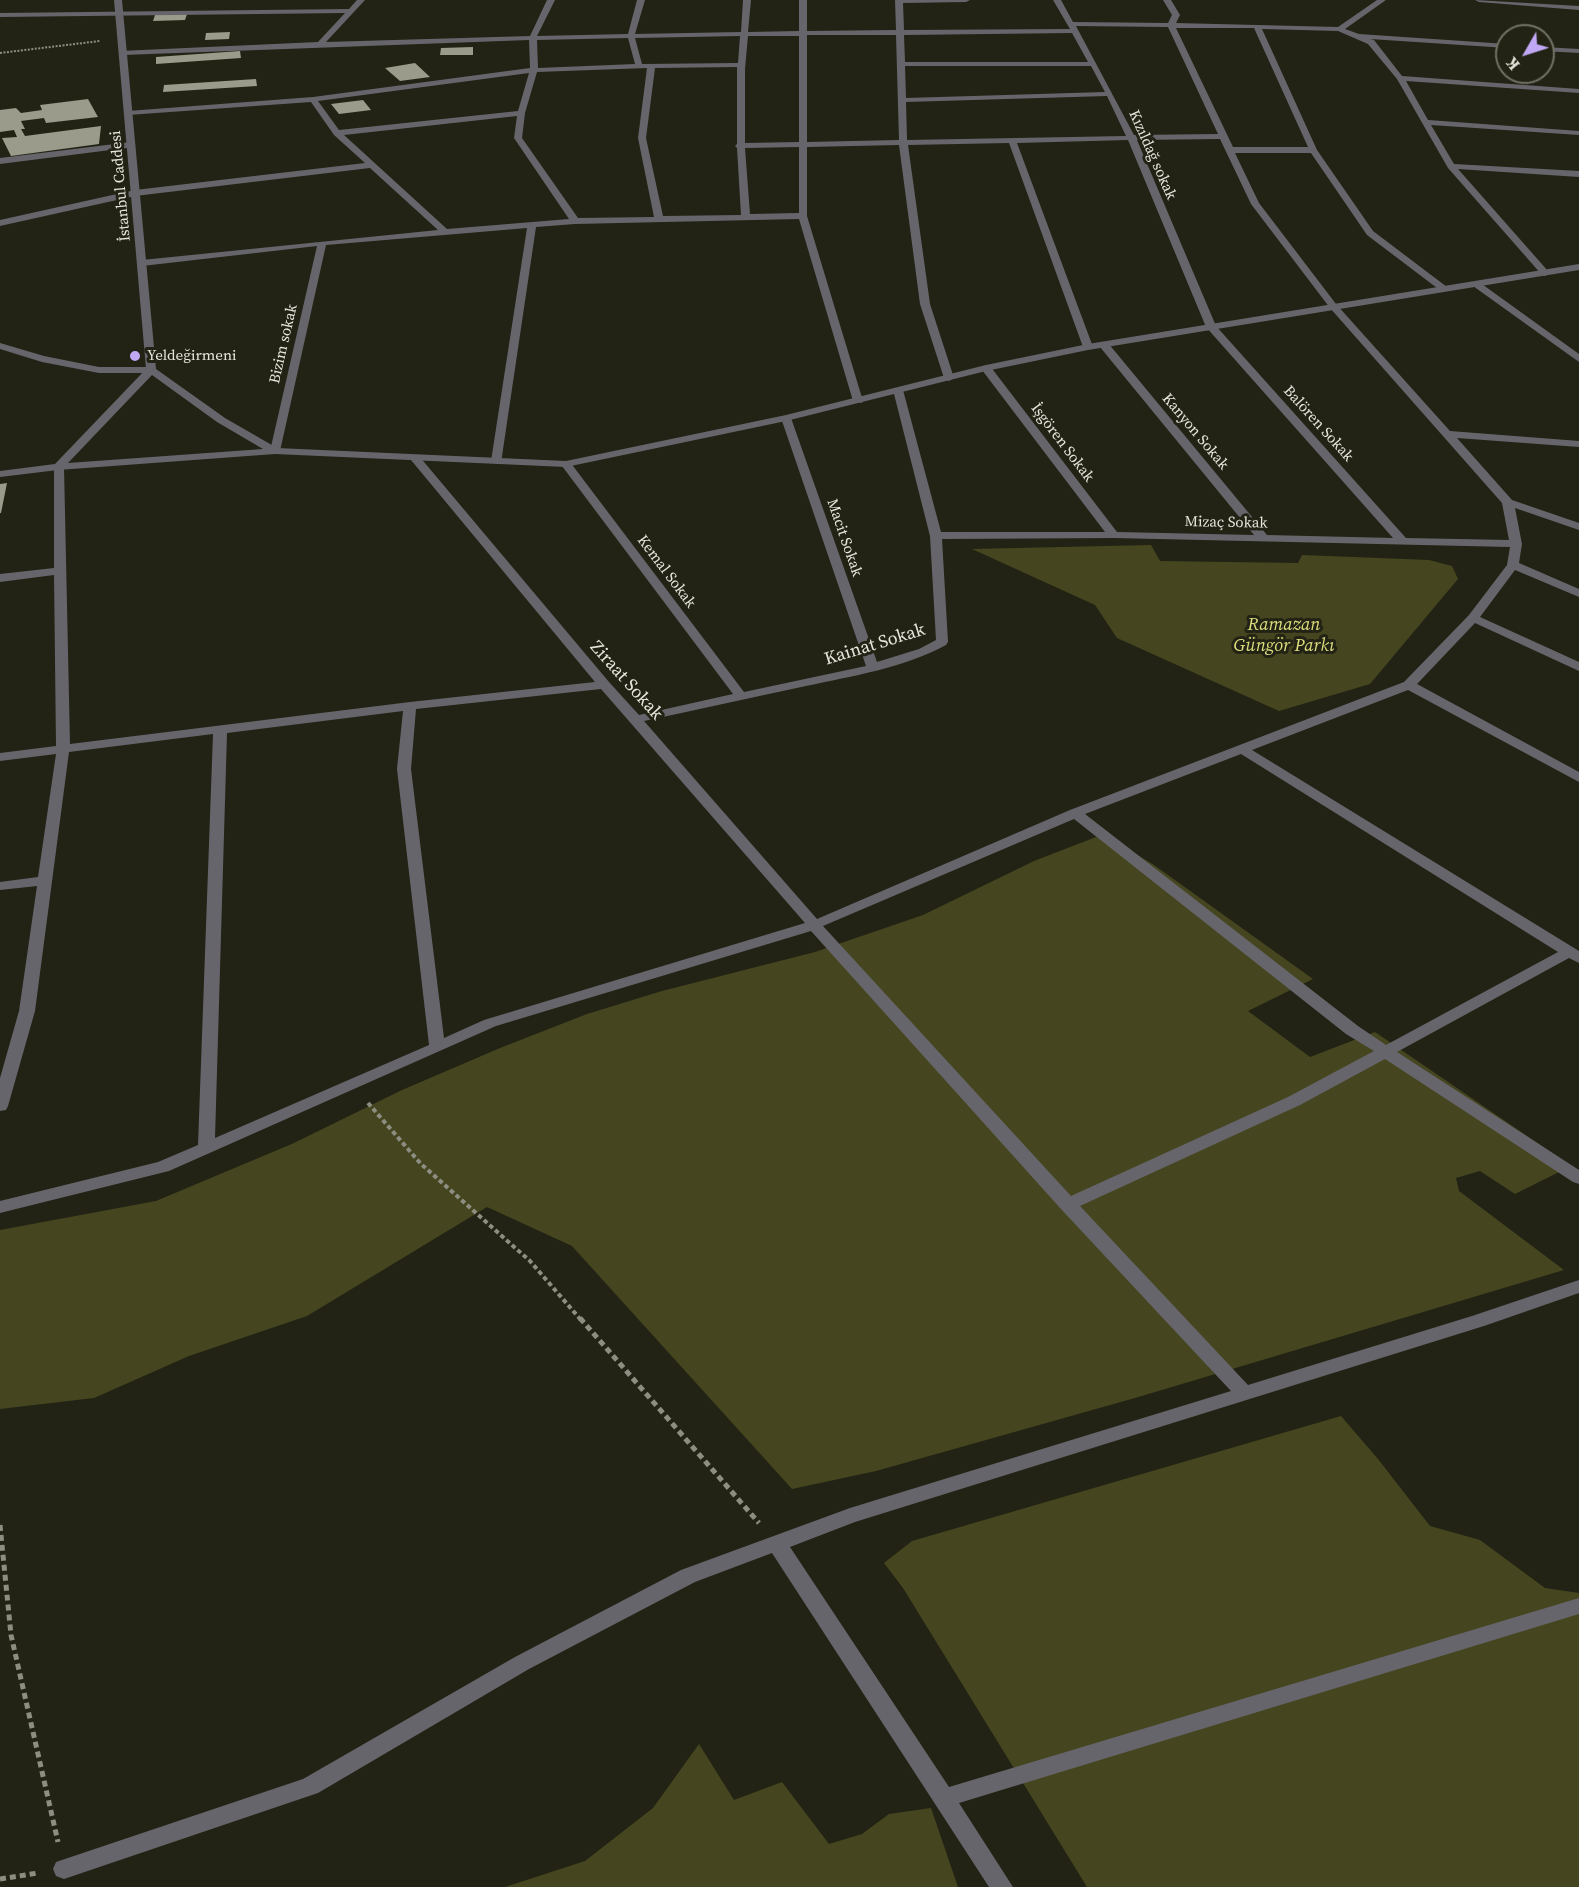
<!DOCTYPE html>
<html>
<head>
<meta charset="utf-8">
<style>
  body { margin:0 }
  #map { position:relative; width:1579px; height:1887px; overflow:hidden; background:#222314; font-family:"Source Serif 4",serif }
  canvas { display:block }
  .north { position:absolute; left:1495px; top:24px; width:60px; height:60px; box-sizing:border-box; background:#222314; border:2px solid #707164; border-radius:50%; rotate:231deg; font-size:16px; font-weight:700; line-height:24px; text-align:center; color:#e5e6dc }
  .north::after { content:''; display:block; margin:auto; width:21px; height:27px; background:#c0a8f4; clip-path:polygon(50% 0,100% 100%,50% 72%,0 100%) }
</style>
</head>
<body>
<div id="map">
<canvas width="1579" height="1887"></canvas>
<div class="north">K</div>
</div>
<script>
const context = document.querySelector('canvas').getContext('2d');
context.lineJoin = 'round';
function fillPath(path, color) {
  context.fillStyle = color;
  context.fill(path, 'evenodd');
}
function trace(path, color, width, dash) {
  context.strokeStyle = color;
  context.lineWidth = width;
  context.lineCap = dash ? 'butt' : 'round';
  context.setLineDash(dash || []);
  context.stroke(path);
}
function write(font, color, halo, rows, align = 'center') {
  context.font = font + ' "Source Serif 4",serif';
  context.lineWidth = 6;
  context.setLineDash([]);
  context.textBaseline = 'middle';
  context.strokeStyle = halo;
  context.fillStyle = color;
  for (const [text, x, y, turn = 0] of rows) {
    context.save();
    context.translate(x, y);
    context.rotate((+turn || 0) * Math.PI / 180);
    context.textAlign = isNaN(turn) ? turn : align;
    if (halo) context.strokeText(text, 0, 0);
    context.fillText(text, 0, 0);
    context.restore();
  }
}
const green = new Path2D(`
  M1151 545 1160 561 1298 563 1302 555 1429 560 1452 566 1458 579 1370 684 1279 711 1117 638 1095 605 972 549Z
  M1096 837 1116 842 1154 865 1313 979 1248 1011 1310 1057 1375 1032 1571 1166 1515 1194 1480 1171 1456 1178 1459 1191 1564 1270 1135 1398 876 1471 792 1489 572 1246 487 1207 307 1316 189 1356 94 1398 0 1409V1230L156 1201 294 1143 402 1090 500 1048 587 1014 662 991 815 952 923 915 1034 861Z
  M1341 1416 1378 1459 1430 1526 1480 1540 1545 1588 1579 1593V1887H1087L903 1588 884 1563 912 1541Z
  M699 1744 734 1800 782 1782 829 1844 862 1834 889 1814 931 1808 958 1887H505L585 1861 653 1808Z`);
const building = new Path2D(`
  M187 14 185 20 153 21 155 15Z
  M230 32 229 39 205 40 206 33Z
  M473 47V55H440L441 48Z
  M240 51 241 58 156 64V57Z
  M415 63 430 77 400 81 385 68Z
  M256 79 257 86 163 92 164 85Z
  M88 99 98 117 46 123 44 118 21 121 25 129H21L25 136 101 126 99 144 11 156 2 138 17 137 14 130 0 132V110L16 108 21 113 42 110 40 105Z
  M363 100 371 110 339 114 331 104Z
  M7 483 1 513H0V484Z`);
const pathFar2 = new Path2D(`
  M0 53 100 41`);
const pathFar1 = new Path2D(`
  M368 1103 421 1164 530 1261 581 1320`);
const path = new Path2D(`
  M580 1318 759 1523
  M0 1525 11 1635 58 1842
  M0 1879 38 1873`);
const minor = new Path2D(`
  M357 0H365L326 42 530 36 547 0H555L537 36 628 34 637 0H645L635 34 741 32 743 0H751L748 32 799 31V0H807V31L896 30 895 0H970L966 2 903 3 904 30 1070 29 1053 0H1061L1073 22 1168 23 1172 15 1163 0H1171L1180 15 1176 23 1338 27 1377 0H1386L1345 29 1359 34 1507 44V48L1370 39 1374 40 1402 76 1579 89V93L1406 81 1428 120 1579 131V135L1431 125 1454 164 1579 171V177L1458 169 1548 271 1550 273 1545 276 1542 275 1448 168 1397 79 1368 44 1338 31 1262 29 1317 150 1373 231 1447 287V291H1441L1367 235 1311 153H1235L1259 203 1336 304 1450 431 1579 441V447L1457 438 1512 500 1579 523V530L1515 508 1522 544 1519 563 1579 589V597L1515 570 1480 617 1579 662V671L1475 623 1417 684 1579 772V782L1408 690 1252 750 1579 951V963L1569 958 1397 1052 1579 1170V1184L1573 1182 1385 1059 1300 1105 1080 1206 1248 1385 1472 1316 1579 1280V1293L1484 1326 855 1522 790 1547 949 1787 1579 1598V1614L959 1803 1013 1887H989L772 1553 695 1582 529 1669 318 1793 64 1879 56 1876 53 1869 56 1862 303 1779 515 1657 681 1570 850 1508 1231 1391 1061 1209 811 931 496 1026 169 1171 0 1213V1201L158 1162 198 1145 213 734 69 752 35 1011 8 1106 6 1110 0 1111V1078L19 1011 37 886 0 890V882L38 877 56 754 0 761V753L56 746 54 575 0 582V574L54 568V465H62L64 467 70 744 410 702 595 682 411 460 410 458 415 455 419 456 609 682 639 715 733 694 562 466V462H570L744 692 866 666 781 418 782 416H790L791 418 877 662 919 649 936 640 930 536 893 390 894 388 903 390 941 532H1105L982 370 981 368 986 365 990 366 1117 532 1254 535 1100 347 1099 345 1104 342 1108 343 1267 535 1393 538 1206 327 1128 140 1017 143 1093 347 1092 349 1083 347 1009 143 908 145 930 304 954 378 949 381 944 378 920 304 899 145 807 147V216L863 401 862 403 853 401 799 219 575 224 536 227 501 463 497 464 491 461 527 228 326 245 280 451 279 453H271L270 451 317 246 142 266 137 263 142 260 438 230 370 168 135 196 0 226V220L135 190 365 163 334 135 311 102 128 115 124 113 128 111 313 97 530 68 529 40 123 55 119 53 120 51 318 42 345 13 0 17V13L349 9ZM1076 26 1168 27 1218 134 1134 135ZM1176 28H1254L1308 147H1233ZM1072 33 1088 62H905L904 35ZM807 35H896L899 140 807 142ZM740 36 738 63 642 64 635 38ZM748 36H799V142L745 143V69ZM628 38 635 64 538 68 537 40ZM905 66H1091L1105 92 906 98ZM737 67V144L735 146 737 148 741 215 663 216 646 138 655 68ZM647 68 638 138 654 217 578 218 522 138 525 113 537 72ZM529 73 518 111 339 130 318 101ZM1107 96 1126 136 907 140 906 102ZM517 116 514 138 569 219 447 229 344 135ZM1220 139 1251 204 1330 308 1502 503 1509 540 1406 538 1216 326 1137 140ZM799 147V213L750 214 745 148ZM1114 538 1510 547 1507 565 1469 615 1404 682 1070 810 817 919 644 721C699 709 751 698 806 686 853 676 903 668 946 645L948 642 942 539ZM601 689 805 923 484 1020 444 1038 411 769 416 709ZM403 711 397 769 429 1045 215 1138 227 733ZM1241 754 1558 952 1386 1045 1358 1026 1085 814ZM1074 819 1346 1034 1374 1051 1288 1097 1071 1196 823 926Z
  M1475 0 1579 6V10L1479 2Z
  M1543 47 1579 49V53L1543 51Z
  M131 142 134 143V147L0 164V158Z
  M1473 282H1479L1579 354V362L1473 286Z
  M0 343 44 356 99 367H151L156 370 151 373H99L42 362 0 349Z`);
const tertiary = new Path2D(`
  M114 0H122L156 369 225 418 277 448 566 461 786 415 986 365 1088 344 1579 264V270L1088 350 986 371 786 421 566 467 275 454 58 470 0 477V471L55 464 146 369ZM152 375 217 422 263 449 68 463Z`);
const markers = [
  [135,356,6,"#c0a8f4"]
];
const farStreetnames = [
  ["Kızıldağ sokak",1152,155,66],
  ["İstanbul Caddesi",121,186,-95],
  ["Bizim sokak",284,344,-77],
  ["Balören Sokak",1318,424,48],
  ["Kanyon Sokak",1195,432,50],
  ["İşgören Sokak",1062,443,53],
  ["Mizaç Sokak",1226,523,1],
  ["Macit Sokak",844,538,71],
  ["Kemal Sokak",666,572,53]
];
const farPoinames = [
  ["Yeldeğirmeni",147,356]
];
const parkNames = [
  ["Ramazan",1284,625],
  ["Güngör Parkı",1284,646]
];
const streetNames = [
  ["Kainat Sokak",875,645,-17],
  ["Ziraat Sokak",626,681,48]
];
fillPath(green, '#45461f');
fillPath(building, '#9a9b8a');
trace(pathFar2, '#8d8e82', 2, [2, 1.5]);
trace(pathFar1, '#8d8e82', 4, [4.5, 3]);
trace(path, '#8d8e82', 5, [6, 4]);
fillPath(minor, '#67656c');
fillPath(tertiary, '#67656c');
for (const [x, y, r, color] of markers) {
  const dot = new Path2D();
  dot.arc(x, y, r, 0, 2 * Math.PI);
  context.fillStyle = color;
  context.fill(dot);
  trace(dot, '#222314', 2);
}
write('15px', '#e5e6dc', '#222314', farStreetnames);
write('15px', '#e5e6dc', '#222314', farPoinames, 'left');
write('italic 18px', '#dcdd7d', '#222314', parkNames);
write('18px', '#e5e6dc', '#222314', streetNames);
</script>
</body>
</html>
